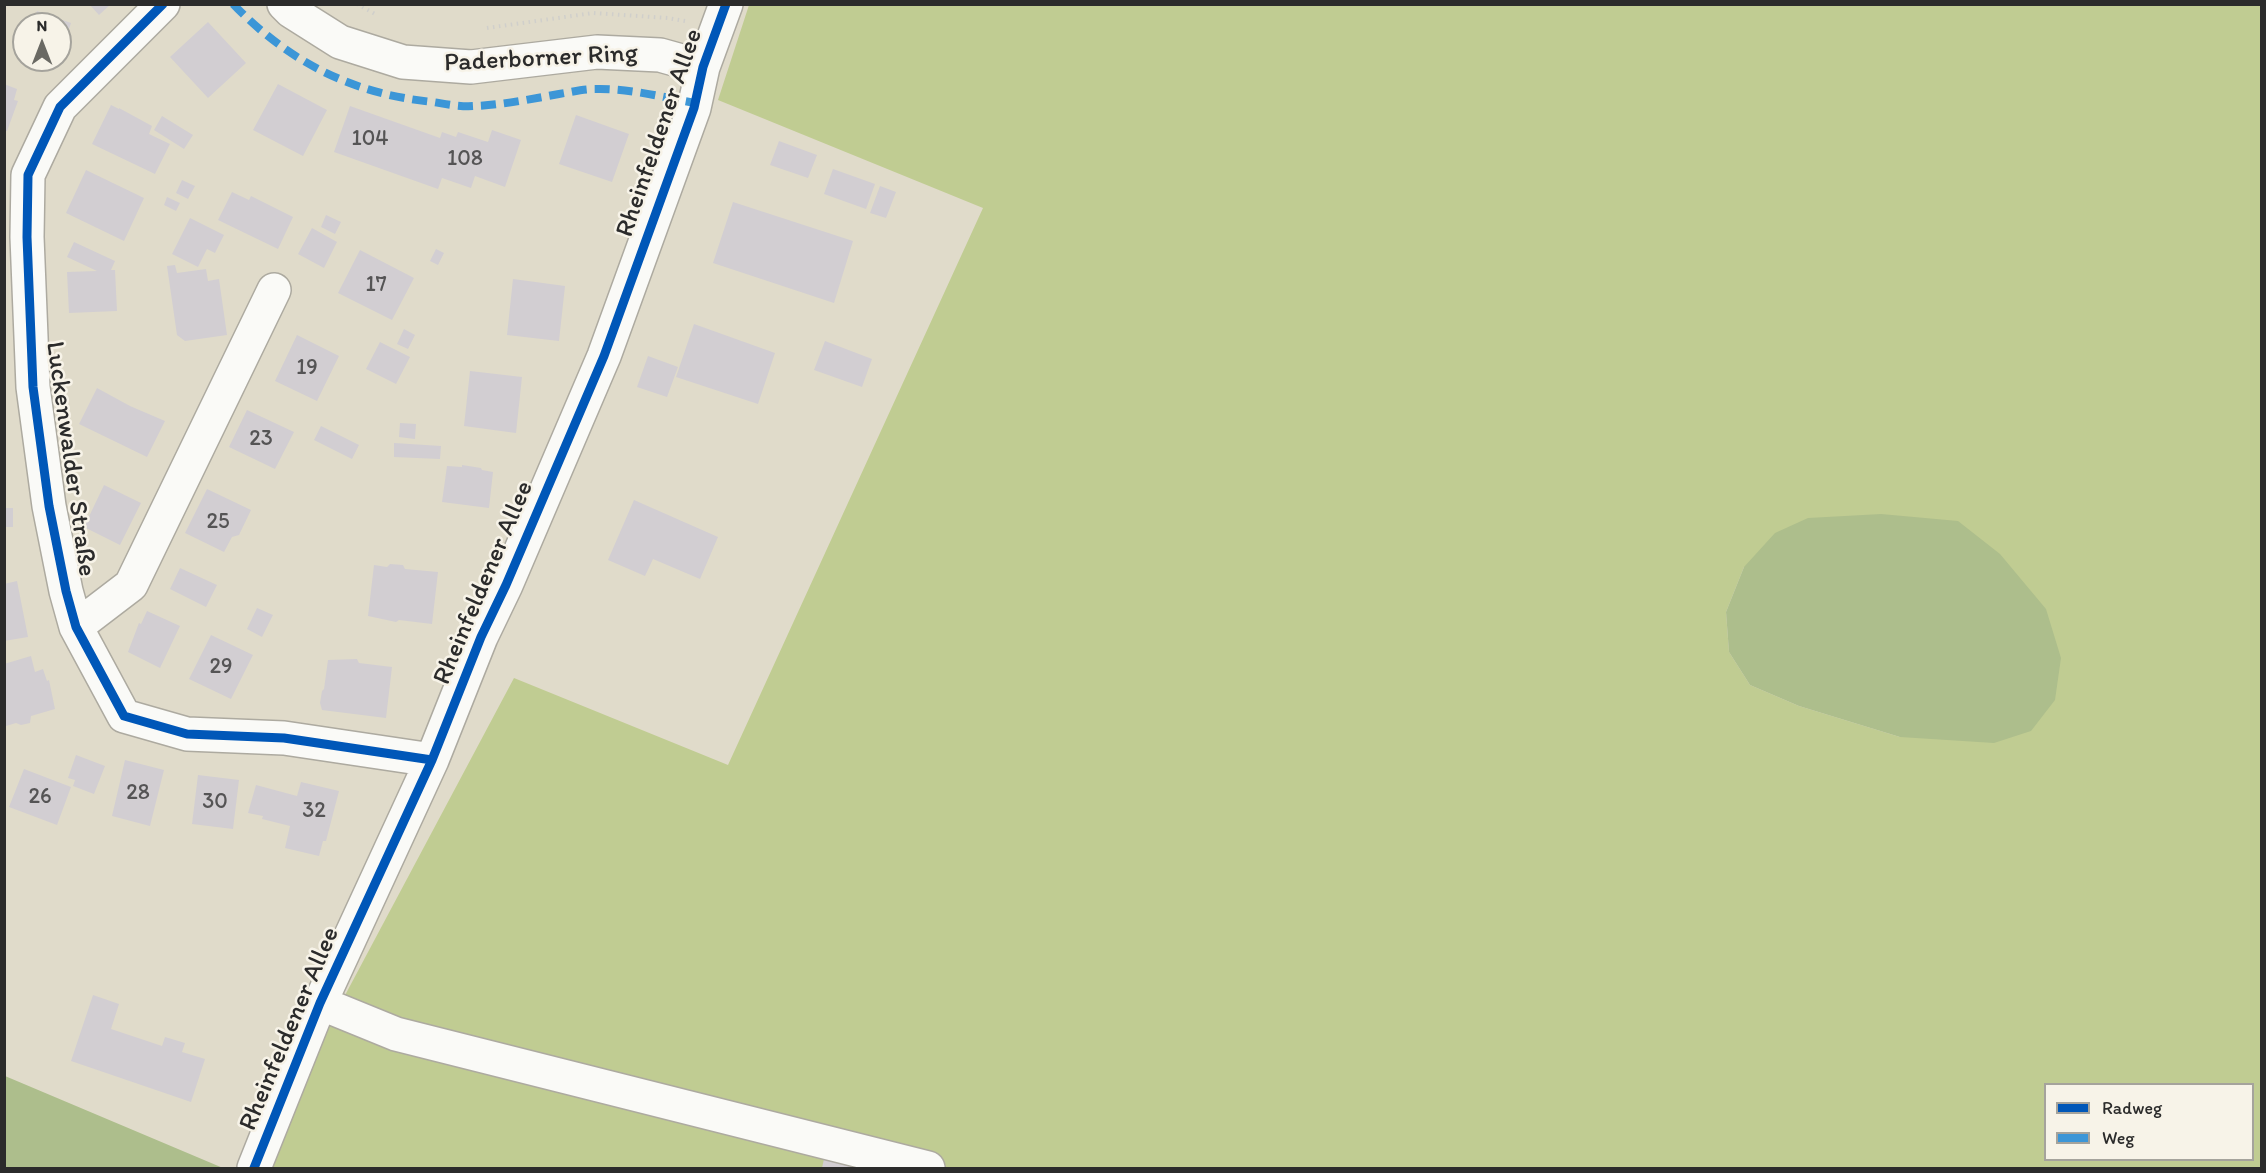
<!DOCTYPE html>
<html>
<head>
<meta charset="utf-8">
<style>
  body { margin:0 }
  #map { position:relative; width:2266px; height:1173px; overflow:hidden; background:#e0dbca; font-family:Itim,sans-serif }
  canvas { display:block }
  .frame { position:absolute; inset:0; border:6px solid #2b2b2b; pointer-events:none }
  .legend { position:absolute; left:2044px; top:1083px; width:210px; height:78px; box-sizing:border-box; background:#f7f3e8; border:2px solid #a5a39c; margin:0; padding:8px 10px; list-style:none; font-size:18px; color:#2b2b2b }
  .legend li { display:flex; align-items:center; gap:12px; height:30px }
  .legend b { width:30px; border:2px solid #a5a39c }
  .north { position:absolute; left:12px; top:12px; width:60px; height:60px; box-sizing:border-box; background:#f7f3e8; border:2px solid #a5a39c; border-radius:50%; rotate:0deg; font-size:16px; font-weight:700; line-height:24px; text-align:center; color:#2b2b2b }
  .north::after { content:''; display:block; margin:auto; width:21px; height:27px; background:#6a6963; clip-path:polygon(50% 0,100% 100%,50% 72%,0 100%) }
</style>
</head>
<body>
<div id="map">
<canvas width="2266" height="1173"></canvas>
<div class="frame"></div>
<ul class="legend">
<li><b style="height:8px;background:#0057b8"></b>Radweg</li>
<li><b style="height:8px;background:#3c96d7"></b>Weg</li>
</ul>
<div class="north">N</div>
</div>
<script>
const context = document.querySelector('canvas').getContext('2d');
context.lineJoin = 'round';
function fillPath(path, color) {
  context.fillStyle = color;
  context.fill(path, 'evenodd');
}
function trace(path, color, width, dash) {
  context.strokeStyle = color;
  context.lineWidth = width;
  context.lineCap = dash ? 'butt' : 'round';
  context.setLineDash(dash || []);
  context.stroke(path);
}
function write(font, color, halo, rows, align = 'center') {
  context.font = font + ' Itim,sans-serif';
  context.lineWidth = 5;
  context.setLineDash([]);
  context.textBaseline = 'middle';
  context.strokeStyle = halo;
  context.fillStyle = color;
  for (const [text, x, y, turn = 0] of rows) {
    context.save();
    context.translate(x, y);
    context.rotate((+turn || 0) * Math.PI / 180);
    context.textAlign = isNaN(turn) ? turn : align;
    if (halo) context.strokeText(text, 0, 0);
    context.fillText(text, 0, 0);
    context.restore();
  }
}
const green = new Path2D(`
  M749 5H2261V1168H253L514 678 728 765 983 208 718 100ZM1744 567 1900 737 1799 706 1750 685 1729 652 1726 612ZM2046 1084H2252V1160H2046Z`);
const forest = new Path2D(`
  M1881 514 1958 521 2000 554 2046 609 2061 658 2055 700 2031 731 1994 743 1900 737 1799 706 1750 685 1729 652 1726 612 1744 567 1775 533 1808 518Z
  M4 1076H5L223 1168H5Z`);
const building = new Path2D(`
  M89 4H111L99 15Z
  M37 11 71 23 66 38 60 36V24H32Z
  M208 22 246 63 208 98 170 57Z
  M4 84 17 89 14 100 18 101 7 131H4Z
  M278 84 327 110 303 156 253 130Z
  M111 105 119 109V108L152 126 149 134 170 144 155 174 92 144Z
  M350 106 440 138 442 132 456 137 458 132 488 142 492 130 521 140 505 187 475 176 471 188 442 178 438 189 334 152Z
  M576 115 629 134 612 182 559 164Z
  M162 116 193 135 184 149 154 130Z
  M779 141 817 155 808 178 770 165Z
  M833 169 875 184 866 209 824 194Z
  M86 170 144 198 124 241 66 213Z
  M182 180 195 186 188 199 176 193Z
  M880 186 896 192 886 218 870 213Z
  M232 192 249 200 251 196 293 217 278 249 218 220Z
  M167 197 180 203 176 211 164 205Z
  M733 202 853 241 834 303 713 263Z
  M326 215 341 222 335 234 321 227Z
  M190 218 224 235 215 253 207 249 198 267 172 254Z
  M312 228 337 242 324 268 298 254Z
  M74 242 115 261 111 270H115L117 311 69 313 67 272 97 271 67 257Z
  M436 249 444 253 438 265 430 261Z
  M360 250 414 278 392 320 338 293Z
  M175 265 177 273 206 269 208 281 219 279 227 335 185 341 177 335 167 266Z
  M513 279 565 286 559 341 507 335Z
  M694 324 775 353 758 404 676 377Z
  M404 329 415 335 408 349 397 344Z
  M297 335 339 356 317 401 275 381Z
  M825 341 872 359 862 387 814 370Z
  M380 342 410 357 396 384 366 369Z
  M648 356 678 367 667 397 637 387Z
  M470 371 522 377 516 433 464 426Z
  M97 388 130 406 165 421 147 457 79 424Z
  M247 410 294 432 275 469 229 447Z
  M400 423 416 424 415 439 399 437Z
  M321 426 359 445 352 459 314 440Z
  M394 443 441 446 440 459 394 457Z
  M462 465 481 468 482 470 493 472 489 508 442 502 447 466 462 467Z
  M104 485 141 503 120 545 84 527Z
  M207 489 251 510 239 535 232 537 224 552 185 533Z
  M634 500 718 537 700 579 653 559 645 576 608 560Z
  M4 508H13V527H4Z
  M390 564 403 565 405 569 438 572 432 624 399 620 396 622 368 616 374 565 387 567Z
  M180 568 217 585 206 607 170 589Z
  M17 581 28 637 4 641V584Z
  M257 608 273 615 262 637 247 629Z
  M147 611 180 626 160 668 128 652 139 623 141 624Z
  M211 635 253 655 231 699 189 679Z
  M31 656 35 672 43 669 47 681 49 680 55 709 31 716 30 723 21 725 16 723 6 726 4 664Z
  M357 659 359 663 392 667 386 718 322 710 320 703 322 691 324 689 328 660Z
  M76 755 105 766 94 794 73 786 75 780 68 778Z
  M125 760 164 770 150 826 112 816Z
  M24 769 71 787 57 825 9 807Z
  M198 775 239 780 233 829 192 824Z
  M301 782 339 791 326 841H323L319 856 285 848 290 826 262 819 263 816 248 813 256 785 297 796Z
  M93 995 119 1004 111 1029 162 1046 165 1037 185 1043 182 1052 205 1059 191 1102 71 1061Z
  M824 1159 859 1168H822Z`);
const path = new Path2D(`
  M357 4 377 15
  M487 28 593 13 668 18 685 21`);
const minor = new Path2D(`
  M163 4 60 107 28 175 27 237 33 387 49 506 66 591 76 627 124 716 187 734 284 738 432 760
  M284 4 291 11 340 42 403 62 471 67 597 52 660 55 703 67
  M76 627 131 585 274 290
  M320 1003 396 1034 928 1168
  M254 1168 320 1003 432 760 481 637 506 585 604 356 694 108 703 67 726 4`);
const quiet = new Path2D(`
  M233 4C289 62 352 94 433 102 446 104 460 107 474 106 502 105 531 99 559 94 571 92 584 89 595 89 628 88 662 97 695 103`);
const cycleway = new Path2D(`
  M163 4 60 107 28 175 27 237 33 387 49 506 66 591 76 627 124 716 187 734 284 738 432 760
  M254 1168 320 1003 432 760 481 637 506 585 604 356 694 108 703 67 726 4`);
const numberNames = [
  ["104",370,139],
  ["108",465,159],
  ["17",376,285],
  ["19",307,368],
  ["23",261,439],
  ["25",218,522],
  ["29",221,667],
  ["28",138,793],
  ["26",40,797],
  ["30",215,802],
  ["32",314,811]
];
const streetNames = [
  ["Paderborner Ring",541,59,-3],
  ["Rheinfeldener Allee",660,133,-71],
  ["Luckenwalder Straße",70,459,82],
  ["Rheinfeldener Allee",484,583,-67],
  ["Rheinfeldener Allee",290,1029,-67]
];
fillPath(green, '#c0cc92');
fillPath(forest, '#adbe8c');
fillPath(building, '#d2ced2');
trace(minor, '#adaaa0', 36);
trace(path, '#d0cfcb', 4, [1.5, 4.5]);
trace(minor, '#fafaf7', 33);
trace(quiet, '#3c96d7', 8, [15, 8]);
trace(cycleway, '#0057b8', 9);
write('22px', '#555455', null, numberNames);
write('26px', '#2b2b2b', '#f7f3e8', streetNames);
</script>
</body>
</html>
